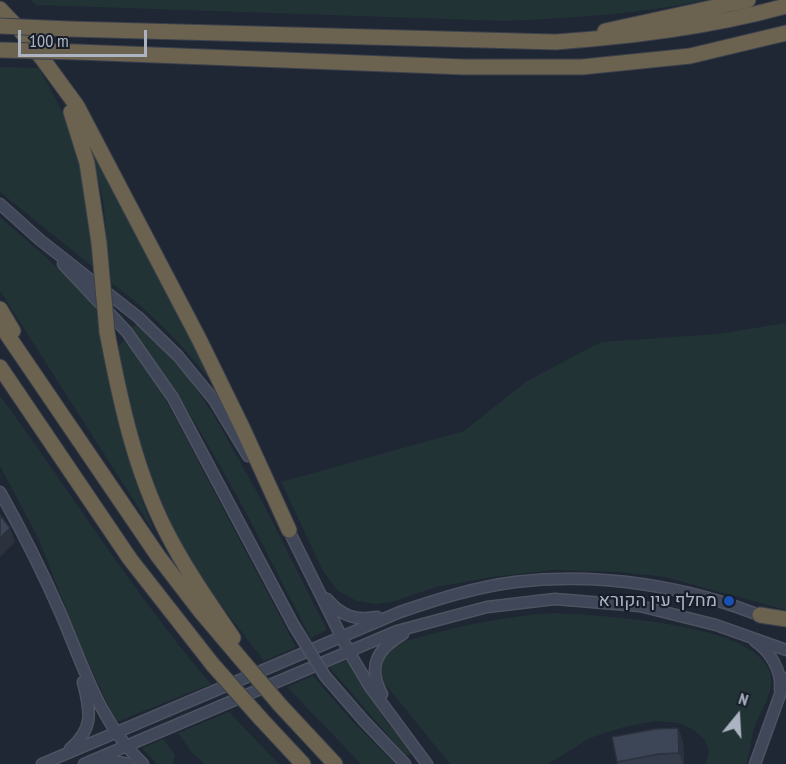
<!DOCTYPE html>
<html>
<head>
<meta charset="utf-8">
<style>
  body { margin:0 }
  #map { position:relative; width:786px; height:764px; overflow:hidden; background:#1f2634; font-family:"PT Sans Narrow",sans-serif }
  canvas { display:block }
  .north { position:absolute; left:708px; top:686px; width:60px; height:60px; -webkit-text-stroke:4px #181e29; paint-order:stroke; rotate:18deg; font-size:16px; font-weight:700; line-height:24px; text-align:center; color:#acb3c2 }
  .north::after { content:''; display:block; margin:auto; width:21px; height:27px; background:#acb3c2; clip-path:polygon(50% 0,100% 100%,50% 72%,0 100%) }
  .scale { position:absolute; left:18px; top:30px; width:129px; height:27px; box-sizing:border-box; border:3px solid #acb3c2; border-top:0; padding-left:8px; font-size:18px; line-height:21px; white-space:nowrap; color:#acb3c2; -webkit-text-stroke:4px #181e29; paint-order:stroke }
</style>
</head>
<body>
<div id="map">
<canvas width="786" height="764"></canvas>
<div class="north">N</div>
<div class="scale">100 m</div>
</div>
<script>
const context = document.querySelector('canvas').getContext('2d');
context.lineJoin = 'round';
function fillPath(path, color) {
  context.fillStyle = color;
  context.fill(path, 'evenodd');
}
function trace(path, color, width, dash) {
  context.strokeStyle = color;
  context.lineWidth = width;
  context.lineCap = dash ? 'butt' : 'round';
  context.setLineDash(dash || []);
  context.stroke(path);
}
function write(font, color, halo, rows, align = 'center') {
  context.font = font + ' "PT Sans Narrow",Heebo,sans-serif';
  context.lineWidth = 4.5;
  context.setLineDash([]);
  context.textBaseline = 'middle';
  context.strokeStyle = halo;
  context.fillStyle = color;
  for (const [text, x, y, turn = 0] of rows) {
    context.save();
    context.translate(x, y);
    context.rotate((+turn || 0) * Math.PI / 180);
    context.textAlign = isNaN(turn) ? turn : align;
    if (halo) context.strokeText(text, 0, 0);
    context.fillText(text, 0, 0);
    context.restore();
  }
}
const green = new Path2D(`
  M31 0H706C640 14 572 18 505 21L36 5Z
  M0 67 39 68C51 91 65 114 73 139 87 180 92 224 93 267L0 192Z
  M90 146 220 392C189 353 153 312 111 283L103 200Z
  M0 217 48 259 95 305 114 406 137 486 154 532 0 291Z
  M138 323 188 377 215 417 262 501 327 630 311 638C256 533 204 423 131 329Z
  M786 323V610L665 577 620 572 555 570 492 577 436 587 392 602 375 604 357 601 338 591 323 571 281 482 464 431 527 381 601 342 717 334Z
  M125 340 147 369 168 404 296 647 264 661C236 624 206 588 184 548 149 486 133 417 116 348Z
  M0 396C71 492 134 594 211 684L116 722 81 647 39 540 0 466Z
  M553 613C598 615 757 623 770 673 776 694 757 713 753 733 750 744 750 754 746 764H706L709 751 704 739 694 730 678 723 655 721 624 727 590 738 548 764H450L385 684C380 670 379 662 390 650 398 641 413 639 424 636 467 624 509 616 553 613Z
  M348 660 383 717 412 754 406 756 329 667Z
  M313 676 353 722 395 764H361L287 687Z
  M229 712 272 757 279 764H205L192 753 178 733Z
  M163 739 175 755 173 762 174 764H157L142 748Z`);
const secondary = new Path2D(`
  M0 204 40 240 138 317 178 356 214 400 248 456
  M63 264 127 332 173 398 293 624
  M0 492C22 531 42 571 60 612 83 665 99 722 143 764
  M286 525 348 650 370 687 427 764
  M327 599C341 616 356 621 377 617
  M755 641C770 651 782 671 780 689
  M325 676 364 721 405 764
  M382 694C367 666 377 649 403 634
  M70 749C95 727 90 711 83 682
  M42 764 400 612C438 599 476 587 515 582 599 572 689 586 766 618
  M84 764 397 631 487 607 555 599 640 606 716 625 786 650
  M99 764 114 761 129 764
  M755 764 786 678`);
const motorway = new Path2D(`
  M0 9 21 31 41 57
  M69 29 556 42C634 36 710 27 786 6
  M605 31 748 0
  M36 50 77 106 199 339 243 429 289 530
  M77 52 464 67H582L690 56 786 33
  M71 112 87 163 99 243
  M0 309 13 331
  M0 324 158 556 201 612 240 658
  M107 332C120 400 135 471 167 533 186 570 210 604 233 638
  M0 367 130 559 213 665
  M760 615 786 619
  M280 705 335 764
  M261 719 303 764`);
const secondaryBridge = new Path2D(`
  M293 624 325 676`);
const motorwayBridge = new Path2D(`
  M0 26 69 29
  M0 50 77 52
  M99 243 107 332
  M240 658 280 705
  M213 665 261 719`);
const wall = new Path2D(`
  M678 728 683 742 684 764H618L612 737Z`);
const shadedWall = new Path2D(`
  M10 528 15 542 0 557V538Z
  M678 728 683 742 684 764H683L679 753Z`);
const building = new Path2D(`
  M0 515 10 528 0 538Z
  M678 728 679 753 659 754 617 762 612 737 655 729Z`);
const markers = [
  [729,601,6,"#1a4fb4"]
];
const poiNames = [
  ["מחלף עין הקורא",717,601]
];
fillPath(green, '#223336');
trace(secondary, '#4d5360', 13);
trace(motorway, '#3a404c', 17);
trace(secondary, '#404758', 10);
trace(motorway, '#6b624f', 15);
trace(secondaryBridge, '#4d5360', 13, []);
trace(motorwayBridge, '#3a404c', 17, []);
trace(secondaryBridge, '#404758', 10);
trace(motorwayBridge, '#6b624f', 15);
fillPath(wall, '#343c4b');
fillPath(shadedWall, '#2b313d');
fillPath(building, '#3d4657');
trace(building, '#2b313d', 1.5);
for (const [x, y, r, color] of markers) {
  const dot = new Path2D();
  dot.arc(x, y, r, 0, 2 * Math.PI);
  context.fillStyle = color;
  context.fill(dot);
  trace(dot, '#181e29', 2);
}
write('18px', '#acb3c2', '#181e29', poiNames, 'right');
</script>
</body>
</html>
